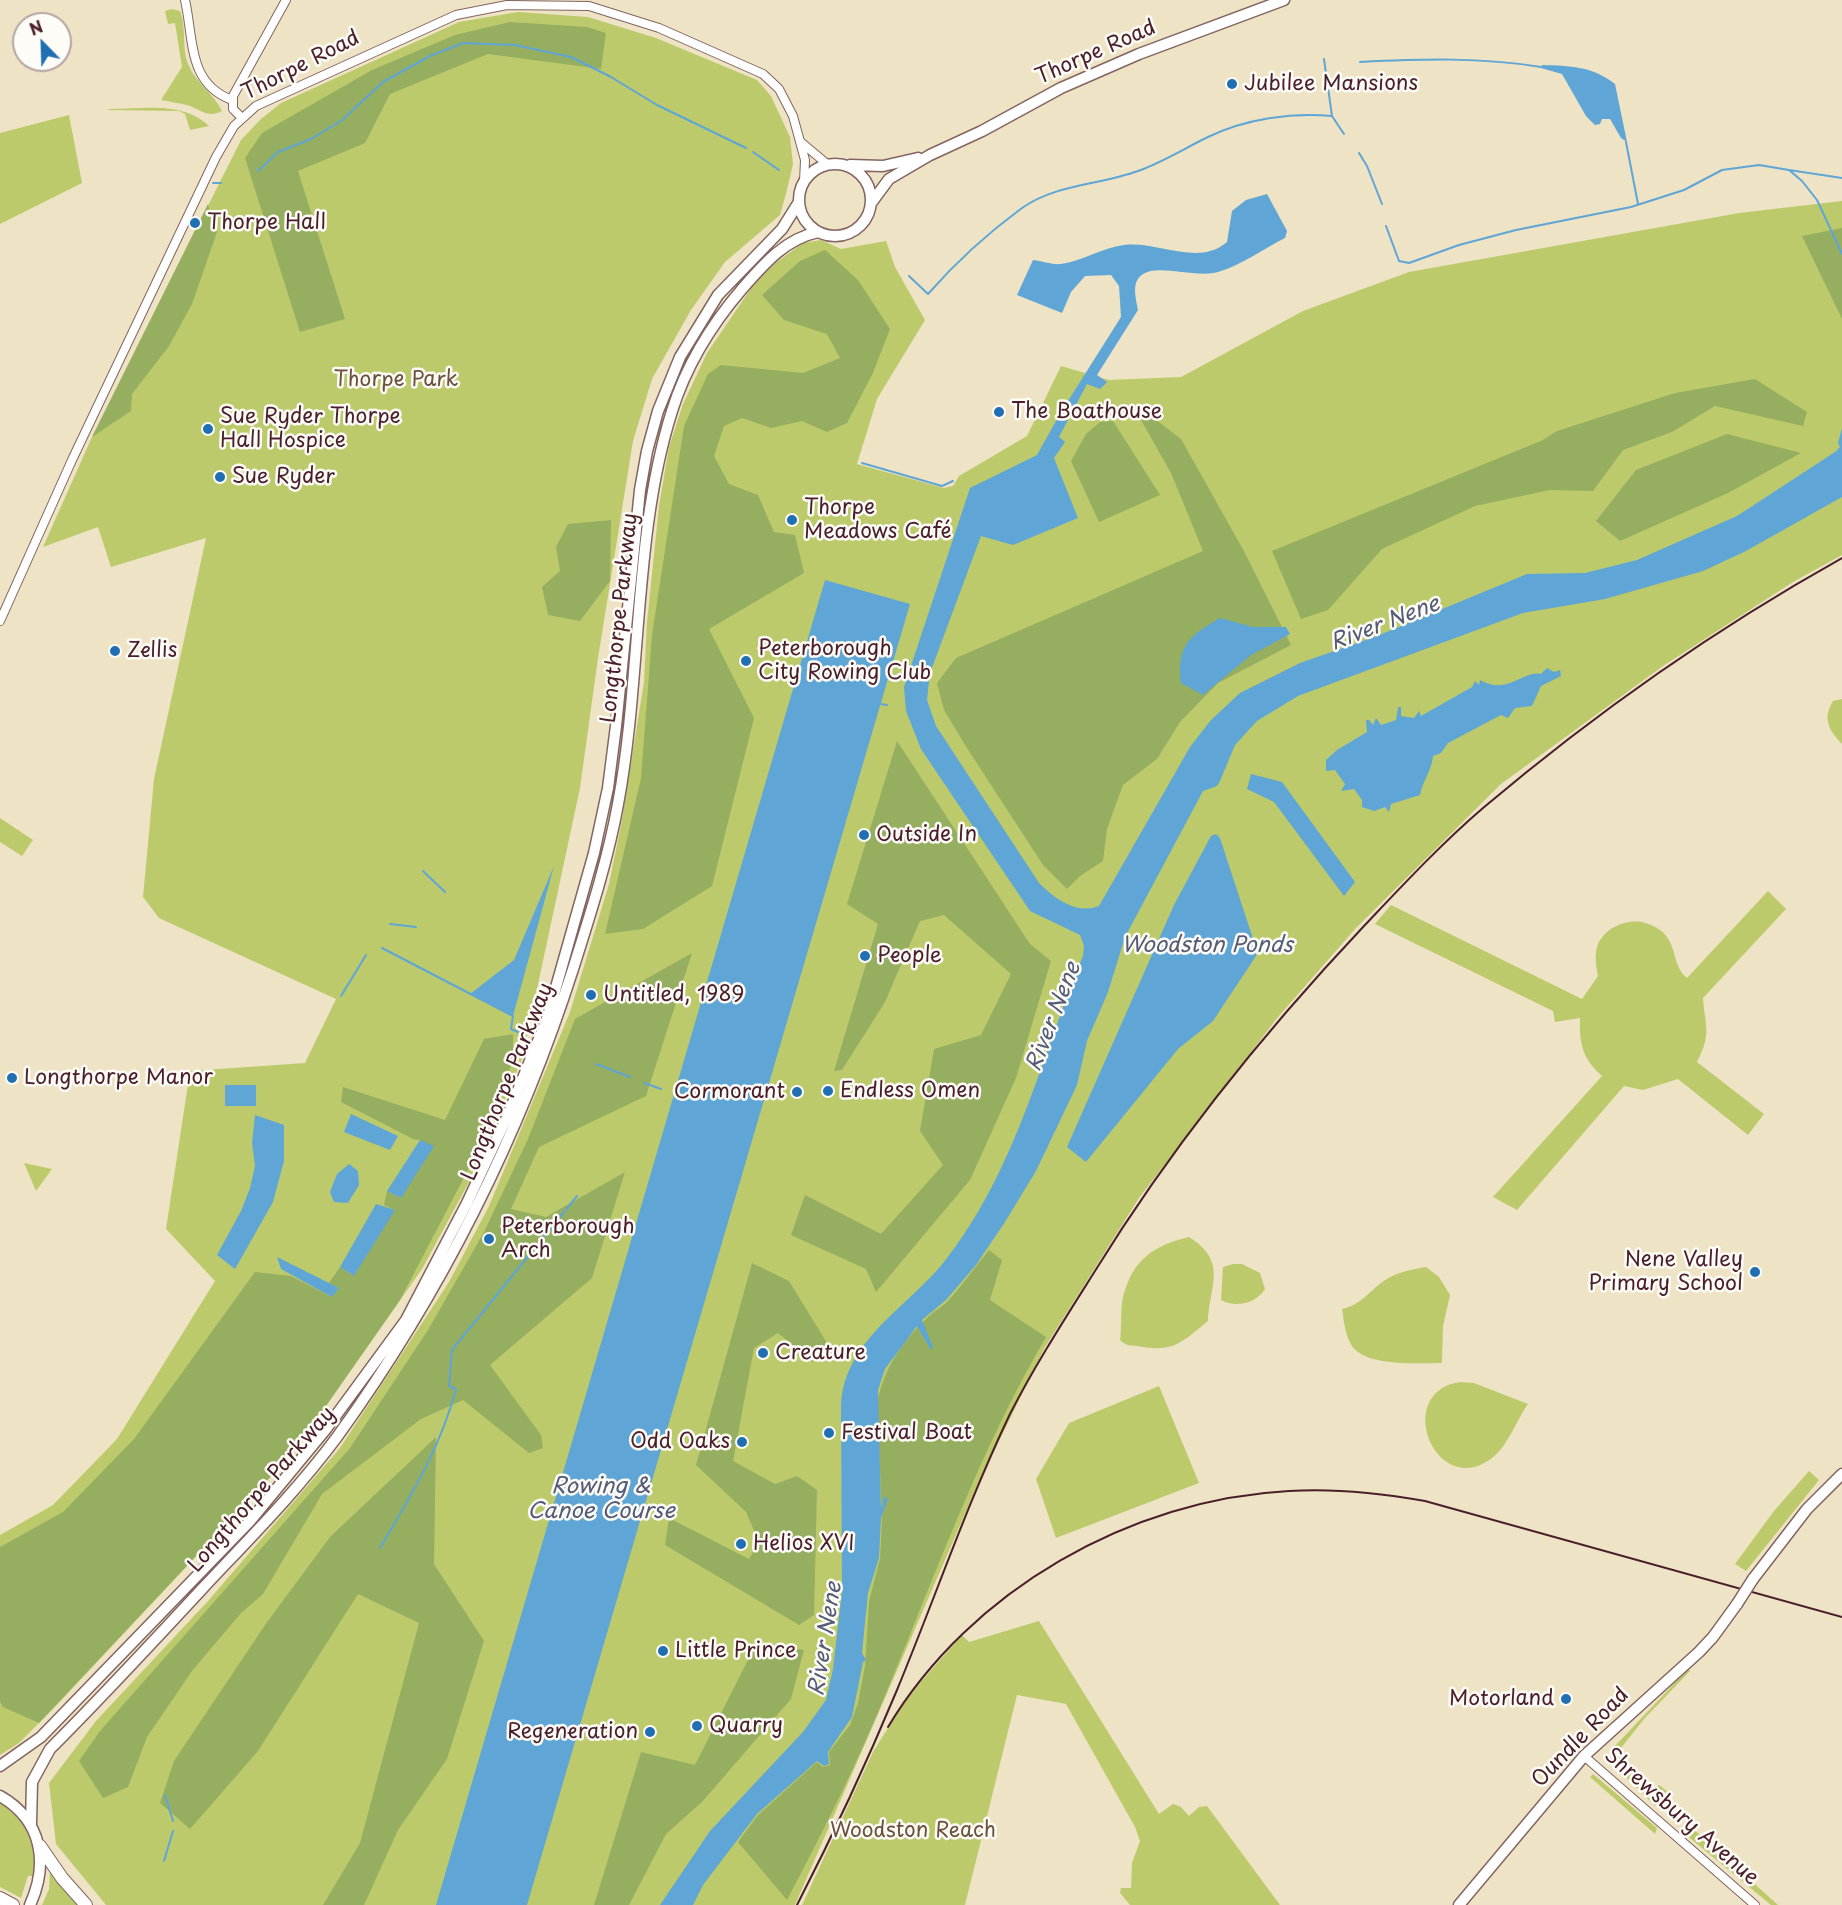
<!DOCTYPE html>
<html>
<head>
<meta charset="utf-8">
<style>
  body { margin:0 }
  #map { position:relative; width:1842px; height:1905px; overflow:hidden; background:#eee3c5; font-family:"Playpen Sans",sans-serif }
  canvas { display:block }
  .north { position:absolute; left:12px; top:12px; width:60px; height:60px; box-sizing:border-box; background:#fdfcf7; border:2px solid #b5a4a5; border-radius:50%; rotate:337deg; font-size:16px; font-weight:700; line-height:24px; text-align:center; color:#4a1f2b }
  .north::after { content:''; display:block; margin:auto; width:21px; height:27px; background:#1f6fb2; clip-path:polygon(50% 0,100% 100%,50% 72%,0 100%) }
</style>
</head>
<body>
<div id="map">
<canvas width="1842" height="1905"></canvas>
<div class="north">N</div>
</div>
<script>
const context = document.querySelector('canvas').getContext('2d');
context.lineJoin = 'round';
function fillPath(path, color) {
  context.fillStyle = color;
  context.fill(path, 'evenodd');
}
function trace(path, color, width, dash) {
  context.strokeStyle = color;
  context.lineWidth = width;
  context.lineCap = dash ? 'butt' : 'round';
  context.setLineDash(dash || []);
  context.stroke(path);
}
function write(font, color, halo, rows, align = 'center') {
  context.font = font + ' "Playpen Sans",sans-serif';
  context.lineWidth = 5;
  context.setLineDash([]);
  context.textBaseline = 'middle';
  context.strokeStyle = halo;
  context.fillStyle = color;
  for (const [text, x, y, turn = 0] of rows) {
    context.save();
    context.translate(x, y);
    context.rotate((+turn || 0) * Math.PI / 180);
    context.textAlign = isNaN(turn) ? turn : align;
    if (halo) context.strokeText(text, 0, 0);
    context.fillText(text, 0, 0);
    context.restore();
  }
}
const green = new Path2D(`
  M172 9 180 11C187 28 181 49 189 66 197 84 214 94 222 111 209 118 202 111 190 106 181 103 170 102 161 100L182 67 175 23 168 24 165 11Z
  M518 12 588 17 656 38 757 80 771 96 790 137 793 164 786 194 780 215 725 262 691 310 652 379 633 441 598 658 580 788 522 1059 475 1171 422 1269 293 1453 54 1708 19 1743 0 1755V1535L53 1505 117 1439 215 1281 166 1229 190 1071 305 1063 336 999 159 918 143 897 154 779 206 538 111 567 98 527 43 547 92 437 241 140 261 119 281 103 459 22Z
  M110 109C143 109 183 101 209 126L190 130 185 114 179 111 107 110Z
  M69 115 82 183 0 224V133Z
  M1842 201V555L1793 582 1663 666 1501 784 1356 928 1278 1017 1139 1198 1045 1347 978 1484 795 1905H106L56 1844 49 1783 96 1721 208 1601 340 1448 449 1282 489 1206 570 1012 609 884 621 825 644 682 647 622 659 506 669 447 683 404 707 353 756 281 774 264 803 243 821 240 841 249 886 241 895 267 925 320 877 399 857 464 944 488 953 486 959 476 1027 436 1061 366 1109 380 1181 377 1303 311 1409 272 1739 213Z
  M1842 699V744C1829 730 1822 719 1833 701Z
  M0 818 33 840 22 856 0 842Z
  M1768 891 1786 909 1703 998C1705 1027 1712 1033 1697 1062L1764 1114 1748 1135 1678 1079 1643 1090 1624 1086 1517 1210 1493 1197 1602 1076C1583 1059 1579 1044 1580 1018L1555 1022 1553 1011 1375 924 1391 905 1582 999 1598 976C1596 966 1594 954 1598 944 1606 927 1628 918 1645 923 1682 934 1668 962 1687 978Z
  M24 1163 52 1169 36 1191Z
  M1189 1237C1229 1262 1209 1287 1208 1321 1181 1343 1173 1353 1137 1346 1129 1345 1126 1346 1120 1340 1122 1326 1120 1310 1123 1297 1133 1259 1153 1246 1189 1237Z
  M1233 1264H1242L1260 1273 1265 1289C1256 1304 1235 1308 1221 1300L1223 1267Z
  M1426 1267 1439 1277 1450 1295 1443 1326 1442 1363C1418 1363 1366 1367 1352 1346 1345 1335 1344 1321 1342 1309 1360 1305 1368 1293 1381 1283 1395 1272 1410 1270 1426 1267Z
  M1460 1382 1474 1383 1528 1404C1516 1421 1508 1446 1492 1458 1436 1501 1392 1392 1460 1382Z
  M1159 1386 1199 1483 1056 1538 1036 1479 1069 1423Z
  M1809 1471 1819 1480 1746 1571 1735 1564 1774 1511Z
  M1039 1621 1159 1814 1173 1804 1181 1807 1189 1816 1199 1807 1207 1806 1280 1905H1130L1120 1893 1121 1888H1131L1132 1863 1140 1841 1135 1827 1066 1704 1017 1695 965 1905H802L873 1752 908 1696 962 1635 969 1642Z
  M1688 1669 1690 1671 1644 1719 1617 1753 1631 1770 1653 1790 1659 1785 1668 1792 1655 1806 1611 1762 1614 1747Z
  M1593 1774 1657 1828 1655 1834 1590 1777Z
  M0 1800C27 1813 42 1848 33 1876H28L21 1898 0 1887Z
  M1690 1826 1778 1905H1771L1685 1834Z
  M50 1868 81 1905H42L49 1889Z`);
const forest = new Path2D(`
  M510 22 587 27 606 33 601 69 488 54 390 94 365 143 298 171 345 319 300 332 245 158 262 133 372 70 455 35Z
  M208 204 217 232 192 304 169 346 132 394 131 411 92 437Z
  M1842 228V319L1802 236Z
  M825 250 858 280 890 329 873 373 847 423 827 432 802 421 771 428 742 418 724 426 714 456 729 484 758 495 774 532 795 535 804 573 709 629 754 718 712 886 643 929 605 934 641 778 652 635 684 426 708 374 721 365 803 373 840 358 827 334 784 320 762 295 800 261Z
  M1755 379 1807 412 1803 426 1715 406 1672 432 1623 450 1593 491 1550 490 1475 506 1382 549 1328 610 1301 619 1272 551 1543 440 1557 431 1675 393Z
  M1155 419 1181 439 1245 553 1291 645 1218 683 1180 722 1157 759 1123 785 1107 829 1103 861 1080 876 1067 889 1043 865 967 748 944 710 937 683 956 658 1203 551 1171 473 1141 420Z
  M1113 421 1160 495 1099 522 1071 461 1086 434 1100 422Z
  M1727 434 1801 453 1728 493 1620 541 1596 521 1636 470Z
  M611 520 610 581 580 621 548 615 542 587 560 571 556 547 568 524Z
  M897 741 1030 944 1051 961 1016 1078 970 1180 876 1292 866 1269 791 1235 805 1195 881 1234 943 1165 920 1131 934 1049 981 1035 1011 974 944 915 920 921 885 1002 842 1070 834 1071 878 924 847 904Z
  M692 953 646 1096 539 1147 511 1209 546 1217 625 1172 592 1278 490 1365 541 1435 543 1448 529 1453 463 1400 421 1419 322 1494 263 1594 241 1613 192 1671 147 1737 128 1787 103 1798 79 1761 100 1731 350 1448 428 1330 484 1232 528 1139 575 1019Z
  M513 1034V1061L468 1170 400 1300 293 1453 39 1723 3 1707 0 1702V1547L63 1512 134 1439 255 1272 291 1276 332 1297 339 1288 329 1283 340 1267 354 1276 394 1210 384 1205 387 1191 401 1198 420 1140 413 1139 341 1102 343 1087 445 1120 484 1039Z
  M989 1250 1002 1260 990 1300 1046 1337C981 1448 938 1568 889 1686 859 1760 824 1830 787 1900L738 1842 758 1815 817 1762 823 1767 830 1765 829 1752 850 1725 858 1703 865 1666 869 1601 880 1559 882 1517 877 1403C884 1369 901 1343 926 1319 932 1312 941 1308 948 1301 962 1285 975 1267 989 1250Z
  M752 1263 789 1281 827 1343 813 1362 778 1333 754 1348 733 1461 775 1484 797 1476 817 1490 814 1615 799 1625 665 1545 669 1518 749 1559 759 1542 746 1512 696 1465Z
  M436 1437 434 1564 484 1641 447 1759 398 1830 364 1905H323L360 1843 419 1623 358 1594 258 1751 190 1829 160 1803 174 1761 265 1625 330 1537Z
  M757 1642 804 1650 791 1699 702 1802 666 1834 629 1905H594L641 1752 695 1765Z`);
const water = new Path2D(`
  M1542 65C1570 66 1592 66 1615 84L1627 142 1621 138 1610 119H1602L1600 124 1595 125 1586 116 1562 74 1541 68Z
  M1267 194 1287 231 1285 238C1263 249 1242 265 1218 272 1197 278 1160 265 1145 273 1130 280 1136 298 1138 310L1097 375 1107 382 1100 389 1087 384 1059 437 1065 442 1054 458 1078 518 1013 545 981 536 930 673 927 700 936 726 1039 883C1054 898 1076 915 1099 906L1190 747 1211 720 1240 693 1300 663 1377 636 1527 574 1585 573 1637 560 1737 516 1835 452 1840 447 1838 443 1842 428V497L1744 552 1703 571 1605 599 1523 613 1298 696 1257 721 1235 745 1220 781 1217 786 1203 791 1125 937 1108 992 1087 1041 1077 1085 1036 1171 1005 1222 976 1265 946 1300 922 1320 933 1347 931 1350 917 1326 885 1369 878 1390 881 1508 884 1497 888 1498 881 1518 879 1558 868 1593 862 1653 866 1660 863 1662 852 1717 828 1752 829 1764 824 1766 817 1761 757 1814 703 1885 693 1905H660L710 1831 803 1732 826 1700 833 1669 842 1591 841 1407C843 1341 907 1308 944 1262 1017 1169 1039 1062 1083 956L1084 946 1080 935 1030 911 921 749 906 711 904 687 970 488 1037 455 1061 412 1121 317 1119 286 1111 275 1085 276 1071 292 1062 313 1017 295 1033 260C1042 261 1053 265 1061 264 1082 261 1102 248 1124 245 1159 241 1198 267 1227 242L1232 211 1246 200Z
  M825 580 910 604 527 1905H436Z
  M1220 618 1253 627H1286L1290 634 1251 655 1203 695 1181 683C1176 646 1190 635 1220 618Z
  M1547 668 1554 672 1560 670 1561 676 1541 686 1532 706 1515 708 1508 718 1501 715 1448 743 1441 753 1433 756C1432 770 1423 780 1420 795L1391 804 1389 812 1385 807 1374 811 1362 807V800L1354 789 1341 791 1345 784 1335 770 1326 771V760L1337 750 1367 732 1366 720H1369L1373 725 1376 718 1381 725 1396 720 1398 707H1401V716L1414 718 1419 711 1421 716 1472 687 1475 681 1479 685 1480 680C1508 696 1523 670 1541 674Z
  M1251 774 1282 782 1355 882 1344 896 1274 802 1247 789Z
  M1216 834 1220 838 1256 948V956L1213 1021 1178 1049 1086 1162 1067 1147 1174 905 1211 836Z
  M554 866 513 1016 470 994 514 960Z
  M225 1085H256V1106H225Z
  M351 1114 398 1136 390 1150 344 1132Z
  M255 1115 284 1125V1161L273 1202 235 1269 217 1255 241 1211 250 1188 255 1166 252 1143Z
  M420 1140 434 1146 401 1198 387 1191Z
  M349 1164 358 1171 359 1185 348 1203 334 1202 330 1192 337 1174Z
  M376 1204 395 1210 354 1276 340 1267Z
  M277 1257 339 1288 332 1297 281 1269Z`);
const stream = new Path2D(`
  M1324 59 1332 116
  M1360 62C1422 59 1481 57 1541 67
  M1626 142 1638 204
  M753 152 779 170
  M1359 153 1367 166 1382 204
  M1789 170 1842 178
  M258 171 278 152 311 139 341 121 383 82 430 56 463 43 515 45 571 57 611 77 657 105 746 148
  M213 183H221
  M1386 226 1399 261 1409 263 1459 245 1516 230 1631 207 1684 190 1722 170 1759 165 1789 170 1802 181 1817 200 1842 254
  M909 276 928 294C956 262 988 233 1022 208 1056 184 1100 185 1138 171 1163 162 1185 148 1208 137 1245 119 1292 112 1332 116L1344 134
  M862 463 942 486 953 481
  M881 704 887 705
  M423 871 445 892
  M390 924 416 927
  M382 948 513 1016 511 1029 520 1033
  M341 996 366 955
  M596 1064 630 1077
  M644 1083 661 1089
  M380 1548C411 1495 440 1449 456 1389L449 1386 452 1350 577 1196
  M165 1795 173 1821
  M164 1861 173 1831`);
const minor = new Path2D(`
  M185 0C194 39 187 83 232 100
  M242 118 233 109V96L286 0
  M802 143 827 164
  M0 621 72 460 216 157 234 126 256 106 456 15 507 5 589 6 659 28 763 74 779 89 793 116 805 160 804 182
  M1584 1756 1755 1905`);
const major = new Path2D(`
  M799 200a36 36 0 1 1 72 0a36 36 0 1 1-72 0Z
  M850 165 883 166 918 158
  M872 202 889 179 930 155 982 131 1061 88 1139 54 1284 0
  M1753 1579 1807 1509 1842 1474
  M0 1766 41 1737 250 1521 326 1429 406 1320 467 1203 508 1115 547 1019 594 853 608 788 616 726 640 490 647 451 658 411 680 357 718 295 782 229 799 202
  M0 1796C42 1820 49 1863 30 1905
  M31 1824 32 1782 50 1749C102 1697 152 1643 202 1589 248 1540 297 1491 337 1437 441 1293 520 1135 574 966 591 912 608 859 618 804 642 676 633 534 672 411 686 366 712 324 742 289 764 264 785 239 818 232
  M1459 1905 1584 1756 1699 1652 1713 1637 1737 1604`);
const highway = new Path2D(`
  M40 1846 62 1878 86 1905
  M0 1898 13 1905`);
const rail = new Path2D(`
  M888 1727C970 1590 1131 1499 1289 1491 1335 1488 1380 1493 1425 1501L1842 1617
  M797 1905C833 1835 867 1762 897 1690 935 1598 967 1504 1010 1414 1035 1365 1066 1317 1095 1271 1172 1146 1264 1032 1364 926 1402 886 1441 844 1483 808 1594 714 1715 629 1842 558`);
const majorBridge = new Path2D(`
  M1737 1604 1753 1579`);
const markers = [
  [1232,84,6,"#1f6fb2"],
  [195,223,6,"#1f6fb2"],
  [999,412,6,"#1f6fb2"],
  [208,429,6,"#1f6fb2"],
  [220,477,6,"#1f6fb2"],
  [792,520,6,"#1f6fb2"],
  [115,651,6,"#1f6fb2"],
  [746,661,6,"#1f6fb2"],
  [864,835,6,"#1f6fb2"],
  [865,956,6,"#1f6fb2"],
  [591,995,6,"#1f6fb2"],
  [12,1078,6,"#1f6fb2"],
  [828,1091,6,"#1f6fb2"],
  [797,1092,6,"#1f6fb2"],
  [489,1239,6,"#1f6fb2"],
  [1755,1272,6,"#1f6fb2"],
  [763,1353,6,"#1f6fb2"],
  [829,1433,6,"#1f6fb2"],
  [742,1442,6,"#1f6fb2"],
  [741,1544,6,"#1f6fb2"],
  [663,1651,6,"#1f6fb2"],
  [1566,1699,6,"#1f6fb2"],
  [697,1726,6,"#1f6fb2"],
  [650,1732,6,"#1f6fb2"]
];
const streetNames = [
  ["Thorpe Road",1096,53,-24],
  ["Thorpe Road",301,66,-27],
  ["Longthorpe Parkway",620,618,-84],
  ["Longthorpe Parkway",508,1082,-68],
  ["Longthorpe Parkway",262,1490,-49],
  ["Oundle Road",1581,1738,-46],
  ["Shrewsbury Avenue",1681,1817,41]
];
const poiNames = [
  ["Jubilee Mansions",1244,84],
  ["Thorpe Hall",207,223],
  ["The Boathouse",1011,412],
  ["Sue Ryder Thorpe",220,417],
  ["Hall Hospice",220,441],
  ["Sue Ryder",232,477],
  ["Thorpe",804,508],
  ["Meadows Café",804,532],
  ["Peterborough",758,649],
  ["City Rowing Club",758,673],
  ["Zellis",127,651],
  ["Outside In",876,835],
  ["People",877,956],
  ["Untitled, 1989",603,995],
  ["Longthorpe Manor",24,1078],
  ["Endless Omen",840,1091],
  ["Cormorant",785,1092,"right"],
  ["Peterborough",501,1227],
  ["Arch",501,1251],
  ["Nene Valley",1743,1260,"right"],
  ["Primary School",1743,1284,"right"],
  ["Creature",775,1353],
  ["Festival Boat",841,1433],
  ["Odd Oaks",730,1442,"right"],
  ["Helios XVI",753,1544],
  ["Little Prince",675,1651],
  ["Motorland",1554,1699,"right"],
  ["Quarry",709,1726],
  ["Regeneration",638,1732,"right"]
];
const parkNames = [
  ["Thorpe Park",396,380],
  ["Woodston Reach",913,1831]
];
const waterNames = [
  ["River Nene",1385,624,-21],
  ["Woodston Ponds",1207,946],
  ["River Nene",1054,1017,-69],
  ["Rowing &",601,1487],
  ["Canoe Course",601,1512],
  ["River Nene",826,1639,-81]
];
fillPath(green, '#bdca6c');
fillPath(forest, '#96ae60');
fillPath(water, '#5fa5d5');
trace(stream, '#5fa5d5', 2);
trace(minor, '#836461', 10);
trace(major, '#836461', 13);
trace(highway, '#836461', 14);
trace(minor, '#fff', 8);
trace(major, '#fff', 10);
trace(highway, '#fff', 12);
trace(rail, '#4a1f2b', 2);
trace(majorBridge, '#836461', 13, []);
trace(majorBridge, '#fff', 10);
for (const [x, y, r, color] of markers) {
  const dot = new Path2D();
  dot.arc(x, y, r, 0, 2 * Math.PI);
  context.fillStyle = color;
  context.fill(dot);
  trace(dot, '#fdfcf7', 2);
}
write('21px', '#4a1f2b', '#fdfcf7', streetNames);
write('21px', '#4a1f2b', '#fdfcf7', poiNames, 'left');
write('21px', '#6c523e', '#fdfcf7', parkNames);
write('italic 22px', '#535b77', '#fdfcf7', waterNames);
</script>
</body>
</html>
